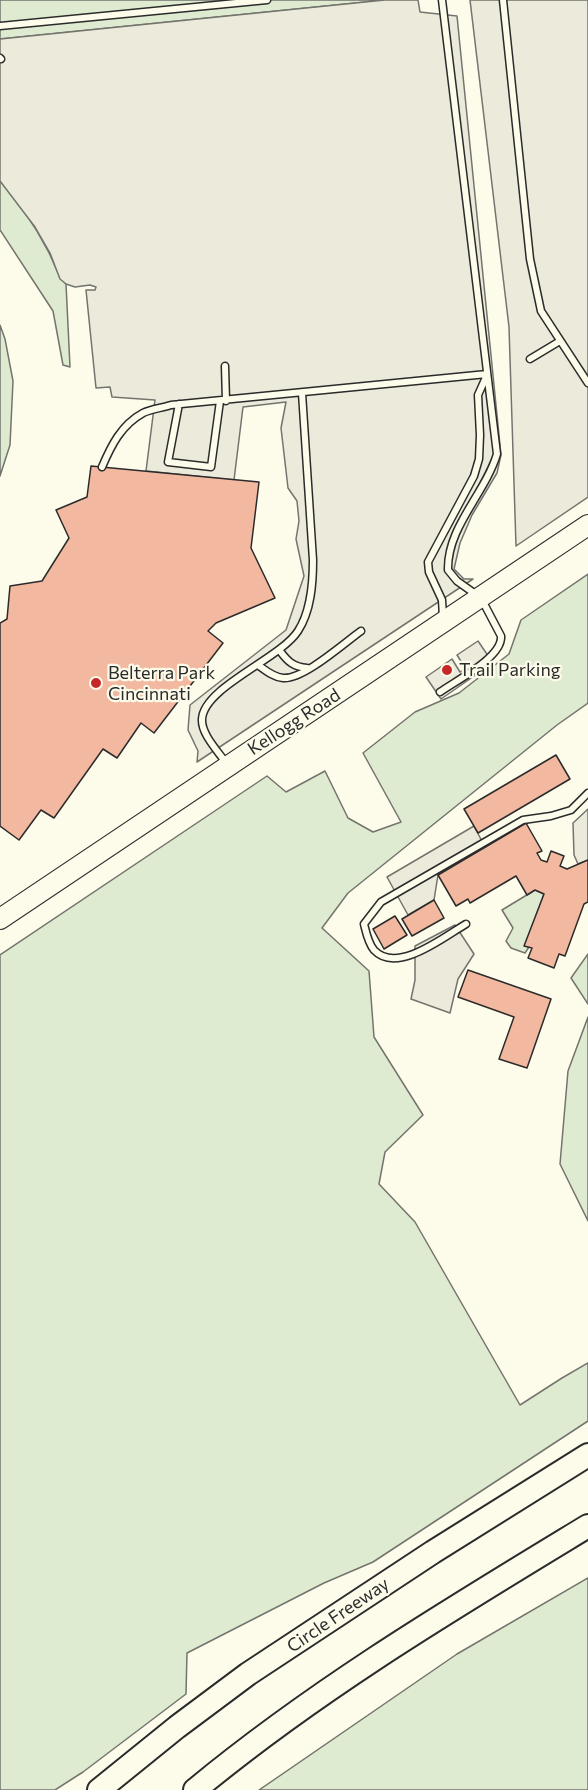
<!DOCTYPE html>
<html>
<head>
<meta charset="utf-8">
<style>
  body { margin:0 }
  canvas { display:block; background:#fdfbea }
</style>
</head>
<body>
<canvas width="588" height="1790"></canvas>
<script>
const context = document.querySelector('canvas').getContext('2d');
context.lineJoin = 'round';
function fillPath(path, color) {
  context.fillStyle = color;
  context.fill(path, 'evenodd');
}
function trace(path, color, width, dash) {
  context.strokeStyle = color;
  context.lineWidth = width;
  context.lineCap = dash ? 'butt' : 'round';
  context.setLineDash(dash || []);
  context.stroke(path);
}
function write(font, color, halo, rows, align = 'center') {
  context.font = font + ' Commissioner,sans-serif';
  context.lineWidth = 4.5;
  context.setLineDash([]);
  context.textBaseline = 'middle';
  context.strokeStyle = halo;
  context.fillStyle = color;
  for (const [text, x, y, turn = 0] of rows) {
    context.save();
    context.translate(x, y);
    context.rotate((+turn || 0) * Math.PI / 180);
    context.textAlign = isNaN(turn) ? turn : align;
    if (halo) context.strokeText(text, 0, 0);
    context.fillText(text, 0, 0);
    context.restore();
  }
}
const green = new Path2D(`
  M0 0H385L0 39Z
  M0 181C19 202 35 226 48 251 54 262 57 275 66 284L70 367 63 365 53 311 0 230Z
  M0 325 5 339 13 381 10 445 0 476Z
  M588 574V703L557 725 348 893 322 928 369 971 374 1037 423 1115 385 1152 379 1184 415 1222 520 1405 562 1378 588 1363V1421L373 1562 324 1583 187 1653 186 1694 83 1772 55 1790H0V955L267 776 286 792 325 771 348 818 373 832 401 822 363 753 415 712 459 693 509 654 521 620Z
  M535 890 544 894 525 946 529 947 525 953 511 948 506 941 513 928 502 910Z
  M588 954V1004L571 978Z
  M588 1017V1221L560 1164 568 1071Z
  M588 1578V1790H259L457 1654Z`);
const parking = new Path2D(`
  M385 0H418L420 12 457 16 501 455 497 473 472 515 460 543 454 569 464 579H473L197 762 198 751 188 730 190 705 286 630 304 576 296 539 299 521 297 501 288 488 281 428 286 402 243 407 234 480 146 471 155 400 112 397 110 387 96 388 86 290H95L96 287 90 285 75 287 66 284 60 279 50 253 35 227 0 181V39Z
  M470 0H588V497L516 546 509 327Z
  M478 641 493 663 441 699 426 677 452 659 460 672 466 669 457 655Z
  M588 809V860L578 864 574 855 573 823Z
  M474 826 485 847 438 875 434 900 408 915 387 877Z
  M455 925 474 954 458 979 450 1013 411 999 415 980V946Z`);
const building = new Path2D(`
  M91 466 259 482 251 548 275 598 216 623 208 631 223 643 154 733 141 723 117 758 103 749 54 818 41 810 19 840 0 826V623L7 619 10 586 42 581 69 538 56 510 87 497Z
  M556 755 570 779 478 833 464 809Z
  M526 823 542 851 537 853 541 860 547 862 551 851 564 856 560 866 567 869 588 860V902L584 904 565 956 559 954 554 968 528 958 532 948 524 946 544 894 535 890 527 895 516 876 470 903 468 899 456 906 438 875Z
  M434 900 444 918 412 936 402 919Z
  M395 916 407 935 384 949 373 929Z
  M468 970 551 999 527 1068 499 1059 514 1017 458 997Z`);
const lane = new Path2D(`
  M503 0 530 259 541 311 588 383
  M0 26 267 0
  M0 58 1 59
  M530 359 560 341
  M225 366 226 401
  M179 404 168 462 211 467 220 401
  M102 467C111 446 121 425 143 413 151 409 162 408 171 405L487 374
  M443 617 442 600 429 572 428 562 474 476 479 459 480 435 478 395 487 375
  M280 651C288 662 294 667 307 668
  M258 665C265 670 273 677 283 678 303 680 344 643 361 631
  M440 692C457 680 503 657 501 636L481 598 457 581 448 570C447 527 485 494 497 454L442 0
  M226 763C218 751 201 734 202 719 204 687 280 659 298 631 311 611 313 584 313 560L302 393
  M466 924C445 936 397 975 374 950 368 943 366 932 364 924L381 902 523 820 551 816 571 810 588 793`);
const primary = new Path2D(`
  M0 919 588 525`);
const highway = new Path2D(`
  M99 1790 177 1727 248 1674 433 1552 588 1455
  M195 1790C317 1689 453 1608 588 1526`);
const markers = [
  [447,670,6,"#c62828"],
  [96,683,6,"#c62828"]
];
const poiNames = [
  ["Trail Parking",459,670],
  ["Belterra Park",108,673],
  ["Cincinnati",108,694]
];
const streetNames = [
  ["Kellogg Road",294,722,-33],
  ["Circle Freeway",338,1615,-34]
];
fillPath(green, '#deebd1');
trace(green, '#74746e', 1.5);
fillPath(parking, '#eceadb');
trace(parking, '#74746e', 1.5);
fillPath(building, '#f2b8a0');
trace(building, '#2b2b2b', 1.5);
trace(lane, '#2b2b2b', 9);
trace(primary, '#2b2b2b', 22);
trace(highway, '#2b2b2b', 26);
trace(lane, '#fdfbea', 6);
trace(primary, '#fdfbea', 20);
trace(highway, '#fdfbea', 22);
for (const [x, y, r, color] of markers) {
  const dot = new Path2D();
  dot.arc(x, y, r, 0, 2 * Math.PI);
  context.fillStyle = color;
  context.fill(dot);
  trace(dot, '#fdfbea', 2);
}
write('18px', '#2b2b2b', '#fdfbea', poiNames, 'left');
write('18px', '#2b2b2b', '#fdfbea', streetNames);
</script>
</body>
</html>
